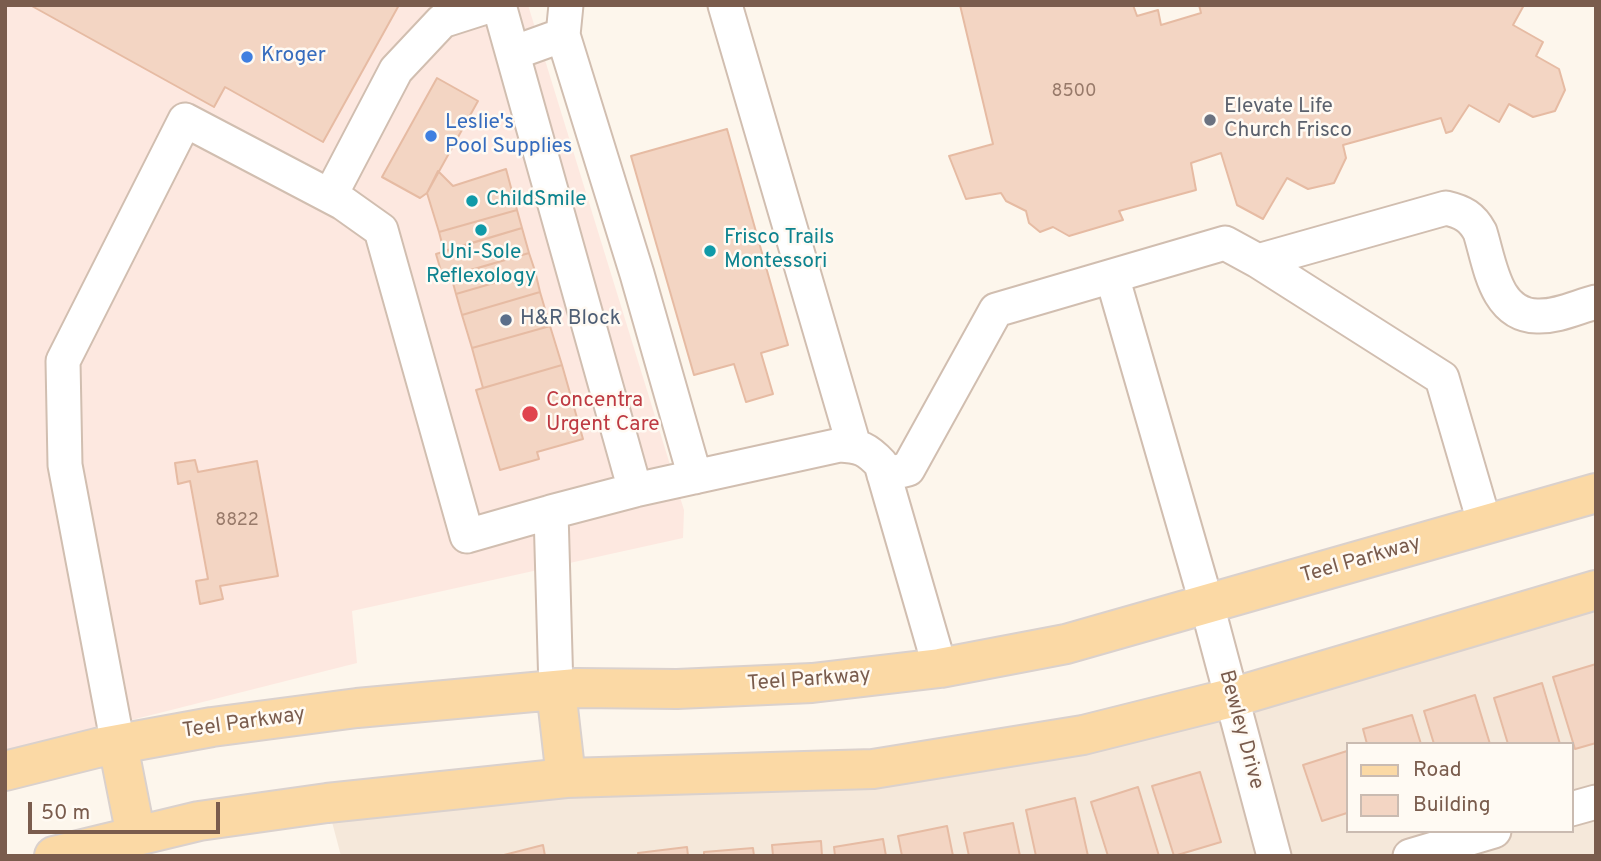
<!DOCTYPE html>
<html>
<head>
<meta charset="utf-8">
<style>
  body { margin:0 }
  #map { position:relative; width:1601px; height:861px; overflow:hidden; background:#fdf6ec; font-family:Overpass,sans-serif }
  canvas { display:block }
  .frame { position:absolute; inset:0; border:7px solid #7a5c4d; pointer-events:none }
  .legend { position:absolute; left:1346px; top:742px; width:228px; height:91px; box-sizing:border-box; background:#fffaf3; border:2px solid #cabbb1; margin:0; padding:9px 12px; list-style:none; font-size:21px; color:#7a5c4d }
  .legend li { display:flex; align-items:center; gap:14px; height:35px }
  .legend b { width:35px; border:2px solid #cabbb1 }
  .scale { position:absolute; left:28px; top:802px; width:192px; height:32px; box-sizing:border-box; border:4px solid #7a5c4d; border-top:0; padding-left:9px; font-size:21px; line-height:24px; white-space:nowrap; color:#7a5c4d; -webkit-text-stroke:5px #fffaf3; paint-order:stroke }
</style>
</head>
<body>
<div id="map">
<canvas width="1601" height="861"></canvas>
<div class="frame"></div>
<ul class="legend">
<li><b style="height:9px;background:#fbd9a5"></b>Road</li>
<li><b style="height:19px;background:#f3d5c3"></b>Building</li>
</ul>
<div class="scale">50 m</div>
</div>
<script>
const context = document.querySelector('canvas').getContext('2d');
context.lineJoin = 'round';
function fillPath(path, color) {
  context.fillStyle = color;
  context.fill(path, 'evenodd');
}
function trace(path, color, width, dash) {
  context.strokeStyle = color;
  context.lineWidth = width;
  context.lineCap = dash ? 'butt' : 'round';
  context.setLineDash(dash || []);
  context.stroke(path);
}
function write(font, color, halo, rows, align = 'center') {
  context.font = font + ' Overpass,sans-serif';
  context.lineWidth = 5;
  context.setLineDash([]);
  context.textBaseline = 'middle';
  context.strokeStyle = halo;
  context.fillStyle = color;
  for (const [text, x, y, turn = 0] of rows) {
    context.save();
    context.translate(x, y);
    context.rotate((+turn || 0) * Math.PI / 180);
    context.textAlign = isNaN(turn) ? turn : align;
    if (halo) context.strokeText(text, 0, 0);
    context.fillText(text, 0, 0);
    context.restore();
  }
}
const residential = new Path2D(`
  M1596 590V856H341L327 803 873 769ZM1347 744H1571V831H1347Z`);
const commercial = new Path2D(`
  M5 5H528L684 510 683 538 352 611 357 663 5 752Z`);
const building = new Path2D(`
  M30 5H399L323 142 225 87 214 107Z
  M960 5H1133L1137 16 1158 10 1161 25 1201 13 1199 5H1524L1513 25 1543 42 1536 56 1559 69 1565 90 1555 111 1533 117 1509 104 1499 122 1469 105 1452 131 1446 133 1441 118 1343 145 1346 158 1334 183 1308 189 1287 178 1263 219 1237 205 1221 153 1191 163 1196 190 1119 211 1123 220 1069 236 1053 227 1040 232 1029 223 1026 211 1006 201 1001 193 966 199 949 156 993 144Z
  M437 78 478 101 427 193 420 198 382 177Z
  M727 129 788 345 761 353 773 394 746 402 734 364 694 375 631 156Z
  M506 169 517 210 439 232 427 193 438 171 453 186Z
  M517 210 522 228 444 251 439 232Z
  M522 228 529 253 443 278 436 254Z
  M529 253 535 271 456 294 451 276Z
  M535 271 540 292 462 315 456 294Z
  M540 292 550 326 472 348 462 315Z
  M550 326 562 365 483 388 472 348Z
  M562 365 583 439 537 452 539 459 500 470 476 390Z
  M195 460 198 472 257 461 278 576 220 586 223 599 200 604 196 581 208 579 190 481 178 484 175 463Z
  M1596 664V743L1575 749 1553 677Z
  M1542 683 1560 744H1508L1494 698Z
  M1475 695 1490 744H1434L1424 711Z
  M1412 715 1421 744H1367L1363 729Z
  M1347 751V813L1322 821 1303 765Z
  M1200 772 1221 842 1174 856 1152 786Z
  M1138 787 1159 856H1108L1091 802Z
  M1075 798 1088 856H1036L1026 810Z
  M1013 823 1020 856H969L964 833Z
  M947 826 953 856H902L898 836Z
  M883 839 886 856H835L834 847Z
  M821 841 822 856H773L772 845Z
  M543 845 545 856H500Z
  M687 847 688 856H639L638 853Z
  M753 848 754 856H704V852Z`);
const minor = new Path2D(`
  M499 5 635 490 551 512
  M725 5 854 446
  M563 35 637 274 695 477
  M513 53 563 35 566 5
  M330 196 396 70 442 21 492 5
  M1258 261 1442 378 1485 525
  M1112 276 1207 605 1274 856
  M884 475 908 469 996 310 1225 243 1258 261 1446 208C1463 212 1472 217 1480 232 1490 264 1495 315 1537 316 1557 317 1577 307 1596 302
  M635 490 840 445C860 446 867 449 881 464L940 668
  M118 745 65 465 63 361 185 120 343 203 381 230 467 536 551 512 556 690
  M1571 809 1596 802
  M1410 856 1494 831`);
const major = new Path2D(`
  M556 690 566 778
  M118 745 136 836
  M5 771 97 748 212 727 357 708 577 688 677 689 812 683 940 668 1066 644 1596 493
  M54 856 199 821 327 803 566 778 873 769 1083 735 1231 698 1596 590`);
const markers = [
  [247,57,7,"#3f7fe0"],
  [1210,120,7,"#6b7280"],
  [431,136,7,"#3f7fe0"],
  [472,201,7,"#0f9aa8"],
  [481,230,7,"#0f9aa8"],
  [710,251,7,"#0f9aa8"],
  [506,320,7,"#5c6f8a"],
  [530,414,9,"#e0444e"]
];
const numberNames = [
  ["8500",1074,92],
  ["8822",237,521]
];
const shopNames = [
  ["Kroger",261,57],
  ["Leslie's",445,124],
  ["Pool Supplies",445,148]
];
const worshipNames = [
  ["Elevate Life",1224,108],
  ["Church Frisco",1224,132]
];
const cultureNames = [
  ["ChildSmile",486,201],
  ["Frisco Trails",724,239],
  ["Montessori",724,263],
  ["Uni-Sole",481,254,"center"],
  ["Reflexology",481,278,"center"]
];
const serviceNames = [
  ["H&R Block",520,320]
];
const healthNames = [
  ["Concentra",546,402],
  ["Urgent Care",546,426]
];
const streetNames = [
  ["Teel Parkway",1361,561,-16],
  ["Teel Parkway",809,681,-4],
  ["Teel Parkway",244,724,-8],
  ["Bewley Drive",1240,730,75]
];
fillPath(residential, '#f5e8da');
fillPath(commercial, '#fde8e0');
fillPath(building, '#f3d5c3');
trace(building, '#e6bba3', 2);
trace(minor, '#d1beb0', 37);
trace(major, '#dad1cd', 42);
trace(minor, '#fff', 33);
trace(major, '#fbd9a5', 38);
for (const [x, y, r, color] of markers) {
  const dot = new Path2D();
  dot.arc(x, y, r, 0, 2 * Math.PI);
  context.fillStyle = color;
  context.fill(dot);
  trace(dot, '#fffaf3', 2.5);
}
write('18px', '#987a6a', null, numberNames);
write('21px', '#366cbe', '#fffaf3', shopNames, 'left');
write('21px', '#5b616d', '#fffaf3', worshipNames, 'left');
write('21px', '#0d838f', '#fffaf3', cultureNames, 'left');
write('21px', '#4e5e75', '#fffaf3', serviceNames, 'left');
write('21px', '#be3a42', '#fffaf3', healthNames, 'left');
write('21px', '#7a5c4d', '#fffaf3', streetNames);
</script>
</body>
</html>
